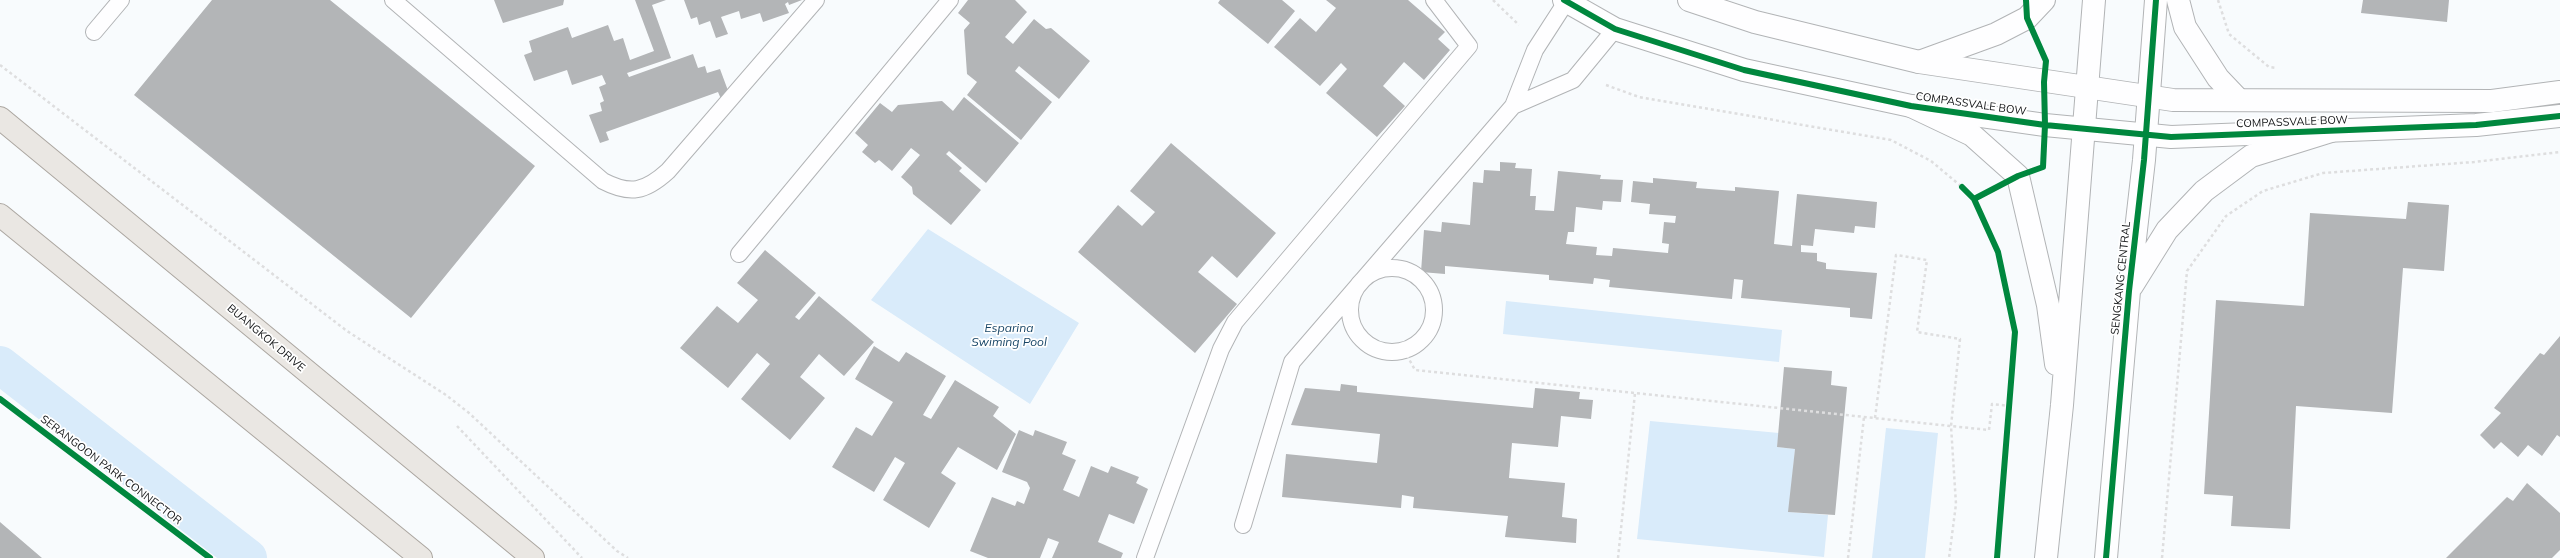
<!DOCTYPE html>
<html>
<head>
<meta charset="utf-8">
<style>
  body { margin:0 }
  canvas { display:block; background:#f8fbfd }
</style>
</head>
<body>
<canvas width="2560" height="558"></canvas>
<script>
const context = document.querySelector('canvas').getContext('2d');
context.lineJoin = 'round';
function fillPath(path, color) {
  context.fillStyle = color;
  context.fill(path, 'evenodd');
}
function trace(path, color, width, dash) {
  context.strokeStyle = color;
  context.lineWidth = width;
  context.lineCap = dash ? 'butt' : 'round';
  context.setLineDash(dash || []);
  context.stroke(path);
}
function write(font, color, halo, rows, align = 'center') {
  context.font = font + ' Mulish,sans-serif';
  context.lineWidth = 3.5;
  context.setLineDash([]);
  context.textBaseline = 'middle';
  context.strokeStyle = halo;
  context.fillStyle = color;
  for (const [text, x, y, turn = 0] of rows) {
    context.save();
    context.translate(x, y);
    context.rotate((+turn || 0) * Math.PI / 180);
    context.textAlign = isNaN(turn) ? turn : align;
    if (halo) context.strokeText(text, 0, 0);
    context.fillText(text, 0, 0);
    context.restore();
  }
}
const water = new Path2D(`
  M928 229 1079 323 1030 404 871 300Z
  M1506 301 1782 330 1779 362 1503 334Z
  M1650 421 1779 433 1777 447 1795 449 1789 512 1828 515 1824 557 1637 539Z
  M1886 428 1938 433 1925 558H1872Z`);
const canal = new Path2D(`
  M0 365 248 558`);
const building = new Path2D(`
  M212 0H330L535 166 411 318 134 95Z
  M494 0H564L563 5 503 23Z
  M635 0H666L652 5 671 58 627 73 629 77 693 54 698 68 705 66 707 73 720 69 730 96 721 99 718 92 606 132 609 140 600 143 589 115 602 111 600 103 604 101 599 87 606 84 602 75 572 85 567 70 534 81 524 55 532 52 529 41 568 27 572 38 608 25 614 41 623 38 630 60 654 51Z
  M684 0H802L789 5 788 2 785 4 789 13 763 22 760 13 741 19 739 11 721 17 728 34 716 38 710 21 699 25 697 17 691 19Z
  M968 0H1015L1027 12 1005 37 1013 44 1034 19 1046 29 1051 28 1090 61 1059 99 1019 66 1015 71 1052 102 1021 140 967 95 977 82 967 74 964 30 970 23 958 13Z
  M1220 0H1282L1295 11 1268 44 1218 3Z
  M1326 0H1408L1445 32 1438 39 1450 50 1424 80 1404 62 1383 86 1405 106 1377 137 1326 93 1347 69 1341 63 1320 86 1274 47 1300 18 1316 32 1336 8Z
  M2363 0H2449L2447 22 2361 13Z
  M964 97 1019 143 986 183 949 151 946 154 962 168 959 171 981 190 951 225 913 194 912 187 901 177 920 155 911 148 892 171 879 160 875 163 862 152 868 145 855 133 880 103 892 112 898 105 942 101 953 111Z
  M1171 143 1276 233 1237 278 1212 256 1198 272 1237 304 1195 353 1078 252 1118 205 1142 226 1155 212 1130 191Z
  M1500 162 1516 163 1515 168 1532 169 1530 196H1536L1535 210 1554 211 1558 171 1601 175 1600 179 1623 180 1621 202 1603 201 1602 210 1576 207 1574 232H1568L1566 244 1597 247 1596 255 1612 256 1613 248 1668 253 1669 244 1662 243 1664 222 1675 223 1676 216 1649 214 1650 204 1631 202 1633 181 1653 183V178L1697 182 1696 188 1735 191V187L1779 191 1774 244 1792 246 1797 194 1877 202 1875 228 1855 226 1854 233 1815 229 1813 246 1801 245V252L1817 253V261L1826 263V269L1877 273 1872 319 1850 317V308L1741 298 1743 280 1734 279 1732 299 1609 287 1610 280 1594 278 1593 284 1549 280V275L1445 266V274L1421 272 1424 230 1441 232 1442 222 1470 225 1473 182 1483 183 1484 170 1500 171Z
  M2408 202 2449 205 2444 271 2403 268 2392 413 2296 406 2290 529 2231 526 2233 496 2204 494 2216 300 2304 306 2310 213 2406 219Z
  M765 250 816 293 795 317 799 320 819 296 874 342 844 376 819 354 800 377 825 398 790 440 741 399 770 364 757 353 728 388 680 348 717 306 738 323 758 300 737 283Z
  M2560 336V437L2557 435 2542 456 2528 445 2518 457 2501 442 2494 449 2480 435 2501 413 2494 408 2540 353 2544 355Z
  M874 346 899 362 906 352 946 376 923 415 931 419 955 380 999 407 993 416 1016 434 997 470 958 447 941 473 956 483 929 528 883 500 905 463 895 457 874 492 832 467 856 427 872 436 893 402 855 379Z
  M1784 367 1832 371 1831 385 1847 387 1835 515 1788 512 1795 449 1777 447Z
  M1341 384 1357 386V392L1533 408 1535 388 1580 392 1579 399 1593 400 1591 419 1561 416 1558 447 1512 443 1509 478 1565 483 1562 517 1577 519 1576 543 1505 537 1508 516 1413 508 1414 497 1402 495 1401 508 1282 497 1286 454 1377 463 1380 434 1291 425 1305 388 1340 391Z
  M1019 430 1033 436 1035 430 1067 442 1062 454 1076 460 1063 490 1079 497 1091 466 1108 473 1111 466 1139 477 1136 483 1148 489 1134 524 1109 514 1098 542 1123 553 1121 558H1052L1059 542 1048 538 1040 558H988L970 551 992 497 1015 506 1017 501 1024 504 1030 488 1027 482 1002 472Z
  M2527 483 2560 513V550L2552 558H2446L2507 497 2513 501Z
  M0 522 42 558H0Z`);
const path = new Path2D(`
  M1493 0 1519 25
  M2218 0 2229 34 2269 67 2277 68
  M0 65 347 331 446 395 469 413 617 551 628 558
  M1606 85 1639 97 1891 140 1931 161 1962 187
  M1404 350 1415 370 1989 430 1992 404 2010 406
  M1875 418 1896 255 1927 260 1917 332 1960 339 1951 426 1956 504 1949 558
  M457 426 582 558
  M1618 558 1635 393
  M1848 558 1864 417
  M2162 558 2187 271 2226 216 2263 191 2323 173 2474 162 2560 152`);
const service = new Path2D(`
  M393 0 603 181C630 195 645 192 668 171L816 0
  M94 32 121 0
  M1513 106 1573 80 1615 29
  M739 254 950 0
  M1350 310a42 42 0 1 1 84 0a42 42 0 1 1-84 0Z
  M1243 525 1292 362 1513 106 1535 50 1566 2
  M1145 558 1221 349 1235 322 1469 46 1434 0`);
const minor = new Path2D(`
  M1564 0 1615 29 1744 70 1911 106 2045 125 2171 137 2476 125 2560 116
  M1689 0 1755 22 1919 62 2173 100 2492 101 2560 92`);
const tertiary = new Path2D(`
  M2178 0 2185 27 2218 78 2238 99
  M1919 62 1996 34 2027 18 2044 0
  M1911 106 1972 135 2018 176 2048 305 2056 364
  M2132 286 2167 230 2204 191 2251 156 2331 131
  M2046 558 2062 405 2094 0
  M2106 558 2129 291 2144 160 2156 0`);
const primary = new Path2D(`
  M0 118 533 558
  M0 215 421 558`);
const cycleway = new Path2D(`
  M1564 0 1615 29 1744 70 1911 106 2045 125 2171 137 2476 125 2560 116
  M1962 187 1974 199 1998 252 2015 332 1997 558
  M1974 199 2018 176 2043 167 2045 125 2044 82 2046 61 2027 18 2026 0
  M0 399 210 558
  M2106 558 2129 291 2144 160 2156 0`);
const streetNames = [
  ["COMPASSVALE BOW",1971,104,8],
  ["COMPASSVALE BOW",2292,122,-2],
  ["SENGKANG CENTRAL",2121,278,-84],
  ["BUANGKOK DRIVE",266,338,40],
  ["SERANGOON PARK CONNECTOR",111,470,37]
];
const waterNames = [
  ["Esparina",1009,328],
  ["Swiming Pool",1009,342]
];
fillPath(water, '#d9ebfa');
trace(canal, '#d9ebfa', 38);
fillPath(building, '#b3b5b7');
trace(service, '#b2b4b6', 18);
trace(minor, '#b2b4b6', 24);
trace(tertiary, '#b2b4b6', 24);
trace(primary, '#aba6a0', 24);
trace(path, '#dededf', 2.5, [3, 3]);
trace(service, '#fefeff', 16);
trace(minor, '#fefeff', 22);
trace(tertiary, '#fefeff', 22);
trace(primary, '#eae7e3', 22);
trace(cycleway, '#00873e', 6);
write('11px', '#131517', '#fff', streetNames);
write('italic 12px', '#174566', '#fff', waterNames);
</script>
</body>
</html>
